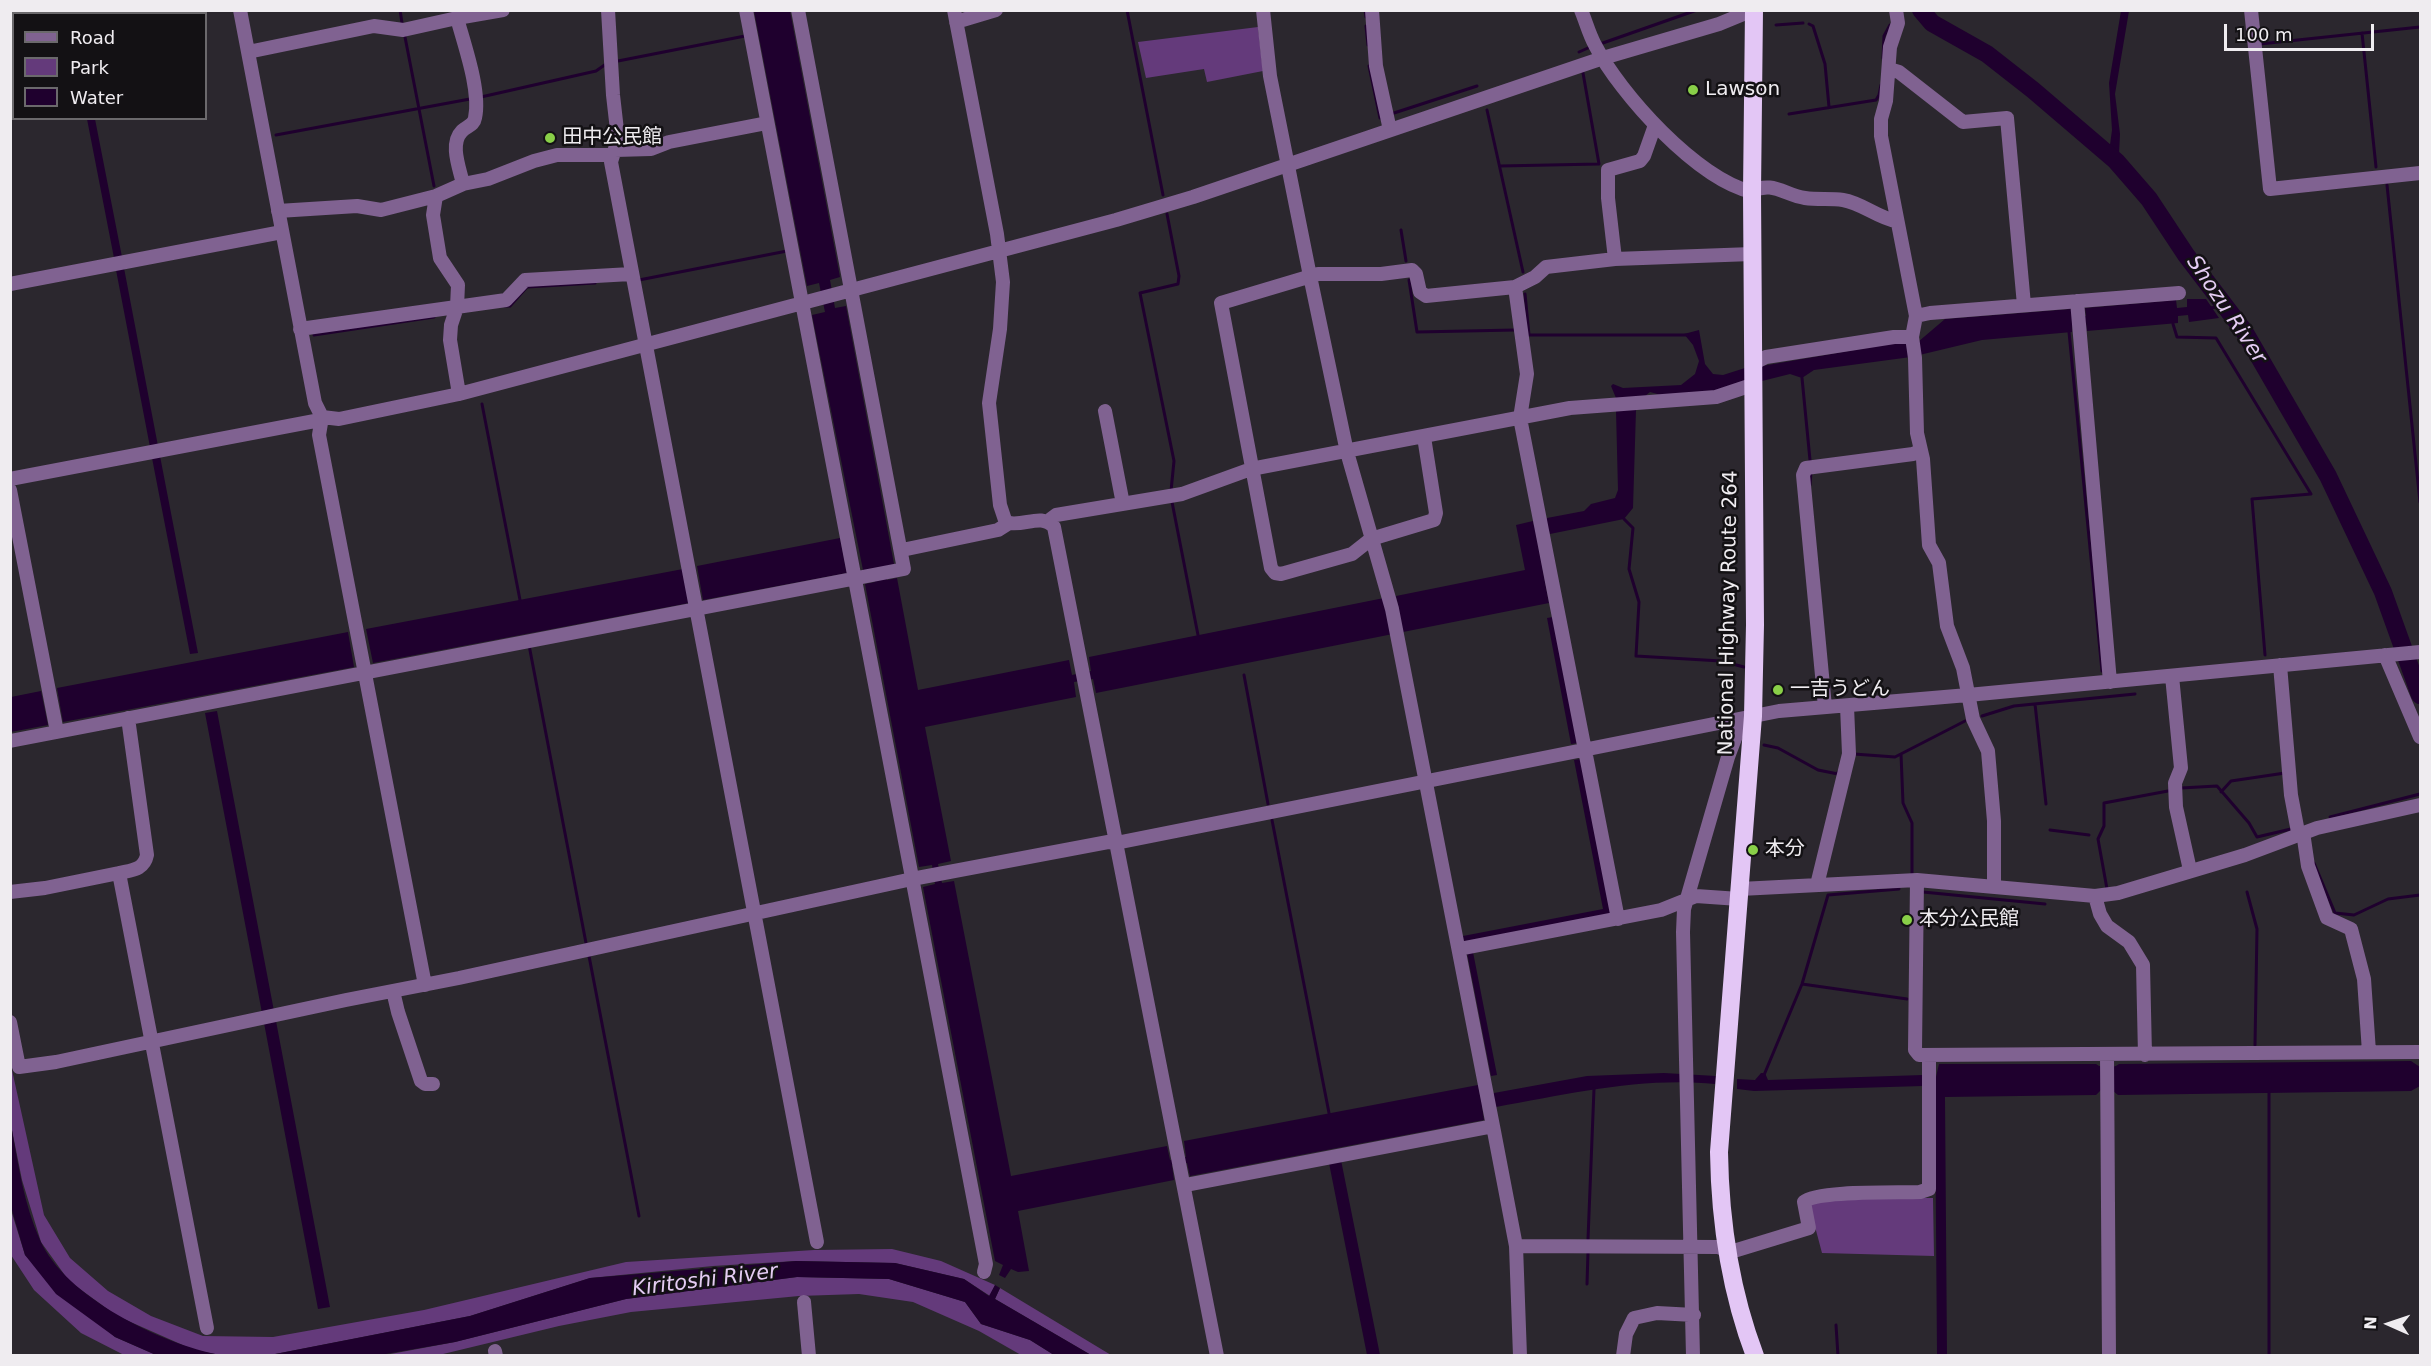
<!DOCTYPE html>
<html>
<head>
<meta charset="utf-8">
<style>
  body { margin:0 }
  #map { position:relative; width:2431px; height:1366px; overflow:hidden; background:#2b272e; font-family:"DejaVu Sans",sans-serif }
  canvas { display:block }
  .frame { position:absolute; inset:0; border:12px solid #efecf0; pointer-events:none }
  .legend { position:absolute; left:12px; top:12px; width:195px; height:108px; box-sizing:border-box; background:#131114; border:2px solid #6b696c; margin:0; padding:8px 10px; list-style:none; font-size:18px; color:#efecf0 }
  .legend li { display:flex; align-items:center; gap:12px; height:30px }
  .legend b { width:30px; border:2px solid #6b696c }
  .north { position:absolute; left:2359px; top:1294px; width:60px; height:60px; -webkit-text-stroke:4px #131114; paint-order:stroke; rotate:273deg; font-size:16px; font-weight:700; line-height:24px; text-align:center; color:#efecf0 }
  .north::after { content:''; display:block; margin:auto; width:21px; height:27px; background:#efecf0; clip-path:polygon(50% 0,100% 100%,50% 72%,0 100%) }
  .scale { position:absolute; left:2224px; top:24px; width:150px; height:27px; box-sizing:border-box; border:3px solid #efecf0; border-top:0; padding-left:8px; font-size:18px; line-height:21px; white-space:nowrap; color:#efecf0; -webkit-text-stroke:4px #131114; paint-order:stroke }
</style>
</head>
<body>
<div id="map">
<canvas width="2431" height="1366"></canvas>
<div class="frame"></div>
<ul class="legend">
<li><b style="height:8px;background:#806291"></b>Road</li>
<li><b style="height:16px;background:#643a7b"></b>Park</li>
<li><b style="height:16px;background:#1f002e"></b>Water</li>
</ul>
<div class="north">N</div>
<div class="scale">100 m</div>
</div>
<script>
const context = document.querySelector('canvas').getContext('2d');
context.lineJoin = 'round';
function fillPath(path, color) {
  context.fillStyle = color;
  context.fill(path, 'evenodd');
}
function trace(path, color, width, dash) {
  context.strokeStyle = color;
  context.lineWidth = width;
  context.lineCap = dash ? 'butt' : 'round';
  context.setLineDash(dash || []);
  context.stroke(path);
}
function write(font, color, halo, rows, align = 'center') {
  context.font = font + ' "DejaVu Sans","Noto Sans JP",sans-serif';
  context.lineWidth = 5;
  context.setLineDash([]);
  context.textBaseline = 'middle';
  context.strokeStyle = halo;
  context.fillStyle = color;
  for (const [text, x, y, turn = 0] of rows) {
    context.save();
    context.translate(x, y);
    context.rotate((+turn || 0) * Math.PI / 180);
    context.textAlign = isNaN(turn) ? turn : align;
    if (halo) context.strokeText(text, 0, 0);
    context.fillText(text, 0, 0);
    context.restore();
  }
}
const green = new Path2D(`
  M1258 27 1263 71 1207 82 1204 69 1146 78 1138 42Z
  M10 1061 44 1215 70 1258 108 1291 151 1316 203 1336 273 1337 424 1310 626 1262 814 1250 892 1249 941 1261 995 1285 990 1296 964 1279 895 1263 796 1261 713 1266 590 1278 470 1316 270 1355H220L194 1350 117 1316 69 1281 41 1242 22 1180 11 1125Z
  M1832 1198H1933L1934 1256 1822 1253 1809 1204Z
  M10 1207 25 1255 115 1337 156 1355H124L81 1333 34 1290 11 1255Z
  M797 1277 889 1279 965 1302 981 1324 1030 1340 1054 1355H1021L979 1331 913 1302 859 1294 799 1296 631 1312 559 1326 439 1355 380 1356 455 1342 626 1299Z
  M1000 1288 1111 1355H1091L995 1299Z`);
const water = new Path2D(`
  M754 11H790L840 277 830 280 835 308 846 306 894 564 884 567 887 580 897 578 918 690 1069 660 1072 675 1091 671 1089 657 1384 598 1399 610 1396 596 1525 570 1516 525 1533 521 1534 526 1547 523V518L1584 511 1591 504 1615 498 1618 490 1616 411H1622L1621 398H1616L1611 386 1613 384 1623 388 1681 385 1695 374 1699 361 1693 345 1684 334 1699 330 1705 364 1713 374 1723 375 1745 368V382L1716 392 1661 395 1650 392 1628 410H1636L1633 508 1624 519 1550 534 1549 531 1536 533 1549 603 1096 693 1093 679 1074 682 1076 697 925 727 951 861 938 864 942 883 954 881 1011 1176 1167 1146 1170 1160 1186 1157 1184 1141 1478 1085 1481 1099 1494 1097V1093L1587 1076 1664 1073 1716 1076 1715 1084C1640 1077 1570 1094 1496 1107L1495 1104 1482 1106 1484 1120 1190 1176 1187 1163 1172 1165 1174 1180 1018 1211 1029 1271 1018 1272 1011 1269 1005 1278 999 1275 1003 1265 995 1261 923 887 935 884 932 865 919 867 865 584 875 582 872 569 863 570 812 315 825 312 819 283 807 286Z
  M2121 11H2129L2115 94 2120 134 2119 154 2110 145 2112 130 2109 83Z
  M87 119H95L122 257 114 258Z
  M124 268 158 446 150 447 116 270Z
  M2187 299H2206L2219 318 2189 322 2188 315 2178 316V323L2087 331 2086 323 2072 324V332L1982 340 1911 357 1814 370 1802 378 1790 374 1762 381V366L1895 343 1918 342 1945 319 2071 309 2072 317 2086 316 2085 308 2176 300 2177 308 2187 307Z
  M160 456 198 653 190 654 152 458Z
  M840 538 847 573 703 600 697 566Z
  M683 569 689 603 373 663 366 629Z
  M1553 617 1578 743 1571 744 1547 618Z
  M348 632 354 667 63 722 57 688Z
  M41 691 48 725 11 732V697Z
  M217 711 274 1011 262 1013 205 713Z
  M1581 759 1611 914 1464 943 1463 936 1603 909 1574 760Z
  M1473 952 1497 1075 1491 1076 1467 953Z
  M276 1021 330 1307 318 1309 264 1023Z
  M2411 1061 2420 1067V1086L2411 1091 2118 1095 2113 1091 2101 1090 2096 1095 1945 1097 1947 1356 1937 1355 1935 1094 1923 1086 1754 1091 1737 1089V1079L1755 1080 1761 1073H1765L1768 1080 1923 1075 1936 1077 1939 1064H2096C2103 1069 2112 1069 2119 1064Z
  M11 1125C18 1163 24 1205 40 1240 65 1297 162 1344 220 1355H156L115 1337 56 1294 25 1255 11 1207Z
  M1341 1160 1380 1355H1367L1329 1163Z
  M796 1261 895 1263 964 1279 989 1296 995 1285 1000 1288 995 1299 1091 1355H1054L1030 1340 981 1324 965 1302 889 1279 797 1277 626 1299 455 1342 380 1355H270L470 1316 590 1278Z`);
const stream = new Path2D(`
  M400 10 402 23
  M1127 10 1163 195
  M1365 10 1366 17
  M1809 24 1813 26 1825 64 1829 107
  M1776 25 1803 23
  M1366 26 1368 45
  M2362 33 2376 167
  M405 37 434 186
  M1600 44 1697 10
  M2260 44 2420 27
  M1579 52 1588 48
  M1883 58 1884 36 1890 25
  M618 61 745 36
  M1369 66 1380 118
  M481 97 596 71 606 64
  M1487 110 1523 272
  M1394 113 1477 86
  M1789 114 1876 100 1879 95 1881 85
  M276 135 470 99
  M1500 166 1599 164 1583 73
  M2387 185 2420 502
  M1167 214 1179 276 1178 284 1140 293 1174 461 1171 491
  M1401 230 1406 261
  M639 280 787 251
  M1409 280 1417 332 1515 330
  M1525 294 1529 335H1687
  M505 306H510L527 287 595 283
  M2210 308 2225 306
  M2173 324 2177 337 2216 338 2311 494 2252 499 2265 655
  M2069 332 2102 671
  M314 335 434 317
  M1802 378 1810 460
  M482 404 520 600
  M1810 485 1811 472
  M1172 502 1198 635
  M1624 519 1633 528 1629 569 1639 602 1636 656 1721 661 1744 667
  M529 645 586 943
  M1244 675 1268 804
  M2035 704 2046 804
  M1982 716 2014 706 2135 694
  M1764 745 1778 748 1818 770 1838 774V772
  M1854 754 1895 757 1965 721
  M1901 754 1903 803 1912 823V873
  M2181 788 2217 786 2249 823 2257 837 2291 829
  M2221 792 2231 781 2285 773
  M2330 817 2420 794
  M1272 820 1329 1113
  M2050 830 2089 835
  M2314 863 2335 913 2354 915 2388 899 2420 895
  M2107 889 2098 839 2104 826V803L2168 791
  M1923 892 2045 904
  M2247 892 2257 929 2255 1045
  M589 956 639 1216
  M1802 984 1907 999
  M1764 1075 1802 984 1828 895 1899 889
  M2269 1093V1356
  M1588 1239 1594 1089
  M1587 1284 1588 1252
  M1836 1325 1838 1356`);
const river = new Path2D(`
  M1921 10 1932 23 1987 54 2033 90 2116 161 2149 199 2186 255 2244 331 2328 476 2383 592 2420 695`);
const minor = new Path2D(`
  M240 10 315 403 322 417 339 419 459 394 1116 220 1193 197 1603 58 1719 24 1753 10
  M608 10 613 95 618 139 611 162 817 1242
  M746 10 986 1264 984 1272
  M954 10 997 234 1003 282 1000 329 989 403 1000 505 1005 520 1009 523C1026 526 1041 513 1054 527L1217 1356
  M1263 10 1270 76 1310 276 1347 452 1392 609 1493 1126 1516 1246 1520 1356
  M1372 10 1376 66 1390 130
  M1581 10C1586 22 1589 34 1595 45 1620 94 1697 179 1752 192 1771 180 1785 195 1805 198 1818 200 1831 198 1843 200 1862 203 1878 218 1896 221
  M1896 10 1898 23 1890 47 1886 101 1881 119V136L1916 316 1912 337 1915 358 1917 433 1923 459 1929 545 1939 563 1947 626 1963 668 1973 719 1988 751 1994 821V887
  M2251 10 2270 189 2420 173
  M457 18C464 44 481 91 475 118 474 125 467 126 462 131 449 144 460 169 463 184
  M956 22 996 10
  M248 52 374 26 403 30 457 18 503 10
  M1889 69 1899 72 1963 122 2007 118 2024 305
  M615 150 651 149 669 142 767 123
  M436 196 433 215 440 258 458 285 457 307 451 325 450 340 459 394
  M278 211 357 206 381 210 436 196 463 184 488 179 534 161 557 155H612
  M1615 259 1752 254
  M10 284 282 232
  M1515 287 1527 374 1520 418 1618 919
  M2077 301 2110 682
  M1916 316 1930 313 2179 293
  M300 329 506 300 525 280 631 274
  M1752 364 1766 357 1894 337H1912
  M1105 411 1123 504
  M322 417 319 435 425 985
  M1424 437 1436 513 1434 520 1371 539 1352 554 1281 574 1275 573 1271 568 1221 303 1318 274H1381L1412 270 1416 274 1420 292 1426 296 1515 287 1535 277 1546 267 1615 259 1608 198V170L1640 161 1644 156 1655 125
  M10 479 320 420
  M10 490 57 732
  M1048 521 1056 515 1182 494 1251 469 1570 408 1716 397 1752 385
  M902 550 998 530 1009 523
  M2385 655 2420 737
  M2280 665 2291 795 2298 832 2304 839 2308 866 2327 918 2351 929 2364 979 2369 1052
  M2172 676 2181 768 2175 783 2176 807 2190 870
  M1825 707 1803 475 1806 468 1913 454 1920 451
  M10 741 904 569 798 10
  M119 873C132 870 144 870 147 855L128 718
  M1917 880 1915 1050 1919 1055 2420 1052
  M1817 885 1849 754 1847 706
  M1740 889 1917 880 2095 896 2118 893 2245 855 2317 828 2420 805
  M10 892 45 888 119 873 207 1328
  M2095 896 2100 914 2107 926 2129 942 2143 965 2145 1055
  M1459 949 1661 910 1696 896 1739 899
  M393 991 398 1012 421 1081 425 1084H433
  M10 1022 19 1067 56 1062 346 1000 459 978 912 879 1108 842 1116 843 1779 711 1968 695 2420 652
  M2107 1055 2109 1356
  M1185 1185 1493 1126
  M1516 1246 1718 1247 1726 1250H1737L1809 1228 1804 1202C1817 1190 1898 1193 1920 1192L1929 1189V1056
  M804 1302 809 1356
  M495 1351 496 1356
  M1623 1356 1626 1334 1634 1318 1657 1313 1694 1315
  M1693 1356 1683 932 1684 909 1728 757 1737 733 1753 716`);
const highway = new Path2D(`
  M1754 10 1752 192 1755 625 1753 716 1719 1152C1720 1222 1730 1290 1755 1356`);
const markers = [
  [1693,90,6,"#89cf48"],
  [550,138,6,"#89cf48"],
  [1778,690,6,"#89cf48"],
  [1753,850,6,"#89cf48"],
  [1907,920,6,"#89cf48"]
];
const poiNames = [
  ["Lawson",1705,90],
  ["田中公民館",562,138],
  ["一吉うどん",1790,690],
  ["本分",1765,850],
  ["本分公民館",1919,920]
];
const streetNames = [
  ["National Highway Route 264",1729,613,-89]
];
const waterNames = [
  ["Shozu River",2226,310,56],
  ["Kiritoshi River",705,1281,-7]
];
fillPath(green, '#643a7b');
fillPath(water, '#1f002e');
trace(stream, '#1f002e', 3);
trace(river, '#1f002e', 18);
trace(minor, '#806291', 14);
trace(highway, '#e3c6f5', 18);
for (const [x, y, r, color] of markers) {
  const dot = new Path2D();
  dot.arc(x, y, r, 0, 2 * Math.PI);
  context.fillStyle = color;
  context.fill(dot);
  trace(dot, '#131114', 2);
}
write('20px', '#efecf0', '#131114', poiNames, 'left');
write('20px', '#efecf0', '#131114', streetNames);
write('italic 21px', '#e4ccf3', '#131114', waterNames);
</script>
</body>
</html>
